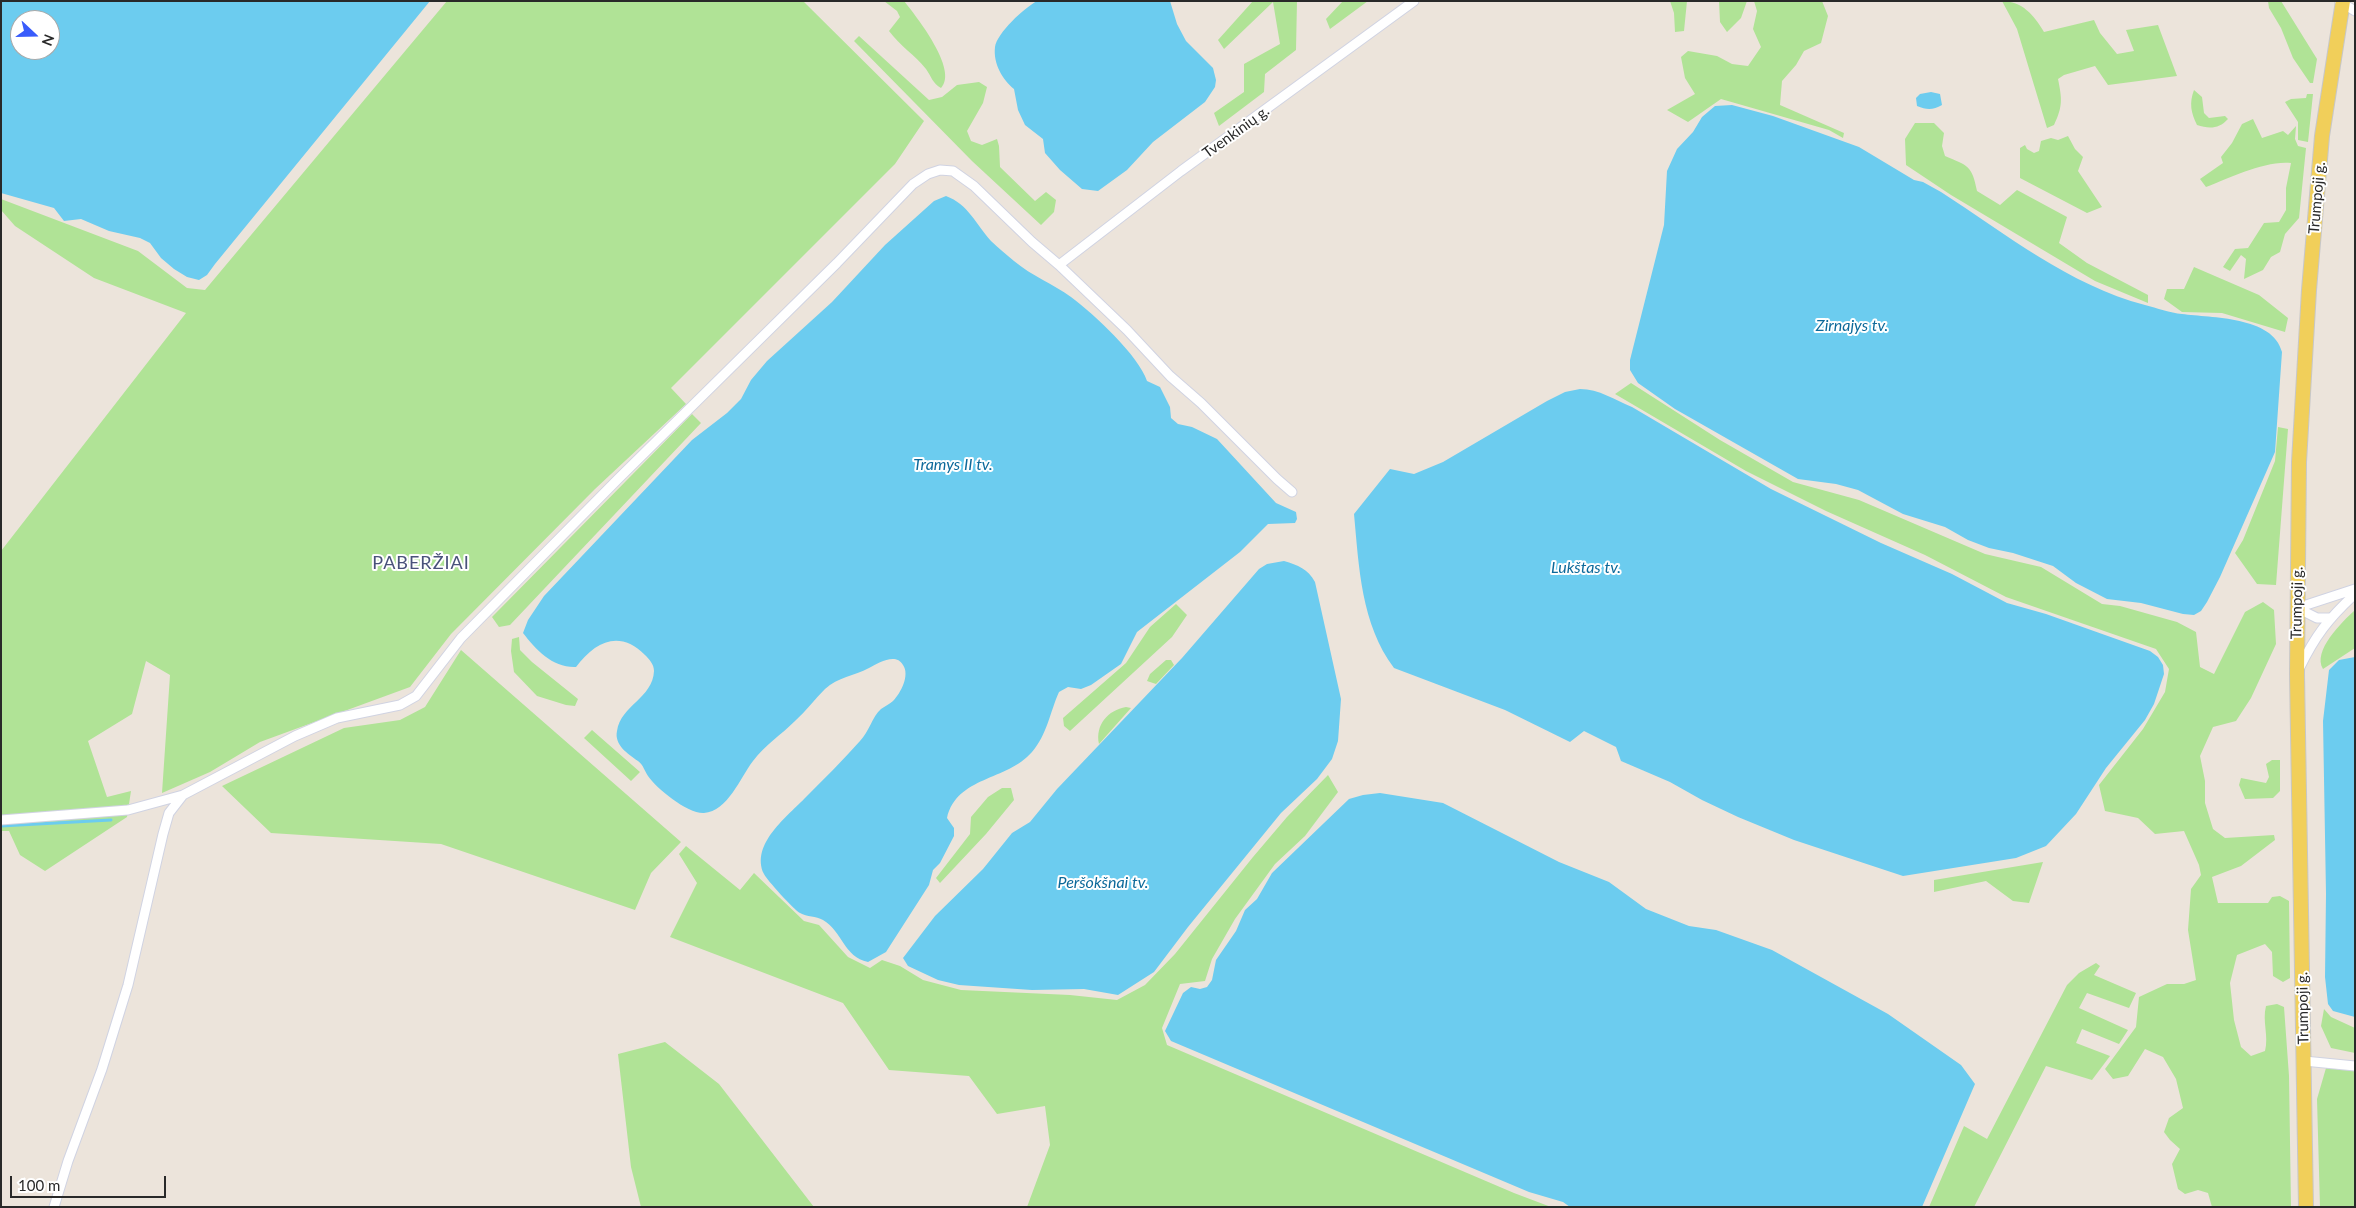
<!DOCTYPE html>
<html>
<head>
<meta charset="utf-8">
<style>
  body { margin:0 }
  #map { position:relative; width:2356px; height:1208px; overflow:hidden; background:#ece4db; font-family:Lato,sans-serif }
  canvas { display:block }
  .frame { position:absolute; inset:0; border:2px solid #292929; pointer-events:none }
  .north { position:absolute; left:10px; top:10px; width:50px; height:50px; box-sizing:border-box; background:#fff; border:1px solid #a9a9a9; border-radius:50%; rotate:111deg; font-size:14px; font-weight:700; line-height:20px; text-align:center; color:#292929 }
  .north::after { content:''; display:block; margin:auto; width:18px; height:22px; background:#395cfb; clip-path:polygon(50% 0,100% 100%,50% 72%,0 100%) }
  .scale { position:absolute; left:10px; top:1176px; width:156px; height:22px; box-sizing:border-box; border:2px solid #292929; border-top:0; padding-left:6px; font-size:15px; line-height:18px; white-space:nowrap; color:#292929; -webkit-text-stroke:4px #fff; paint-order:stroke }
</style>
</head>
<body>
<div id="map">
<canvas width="2356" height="1208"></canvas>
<div class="frame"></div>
<div class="north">N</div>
<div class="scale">100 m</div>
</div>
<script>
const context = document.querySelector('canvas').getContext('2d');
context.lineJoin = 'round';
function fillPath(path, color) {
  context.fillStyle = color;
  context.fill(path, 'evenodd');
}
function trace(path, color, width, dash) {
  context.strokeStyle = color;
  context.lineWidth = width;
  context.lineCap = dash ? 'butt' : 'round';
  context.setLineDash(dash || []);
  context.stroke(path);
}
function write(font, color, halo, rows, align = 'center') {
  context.font = font + ' Lato,sans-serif';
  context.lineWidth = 4;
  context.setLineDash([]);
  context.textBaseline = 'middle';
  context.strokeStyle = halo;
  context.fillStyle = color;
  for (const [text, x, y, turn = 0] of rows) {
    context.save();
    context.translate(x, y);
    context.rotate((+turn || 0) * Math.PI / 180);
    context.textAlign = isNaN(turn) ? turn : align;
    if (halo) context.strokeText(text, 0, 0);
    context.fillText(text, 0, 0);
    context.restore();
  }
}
const green = new Path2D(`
  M447 1H803L924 121 895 164 671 388 686 404 595 489 451 634 410 687 260 742 210 772 162 793 170 675 146 661 132 714 88 741 107 797 131 791 127 817 45 871 20 855 9 831H1V551L186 313 94 278 15 226 1 210V199L138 251 187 288 205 290Z
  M884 1H904C916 16 959 70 941 88 933 84 931 76 926 69 915 55 900 46 889 31L900 17 897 11Z
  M1253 1H1297L1296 50 1265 74 1264 92 1219 126 1214 113 1244 92V64L1280 44 1273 2 1224 49 1218 40Z
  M1343 1H1368L1330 29 1326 19Z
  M1670 1H1687L1684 31 1675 32 1674 13Z
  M1719 1H1747L1741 18 1727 32 1720 22Z
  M1754 1H1822L1828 16 1821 43 1804 51 1796 65 1782 81 1780 105 1844 133 1843 138 1829 130 1721 99 1688 122 1667 110 1695 94 1685 78 1681 57 1688 51 1717 56 1732 64 1748 66 1761 47 1753 29 1757 11Z
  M2002 1C2022 1 2034 15 2044 32L2094 20 2100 33 2117 54 2134 51 2126 30 2158 25 2177 76 2108 85 2095 66 2064 75 2058 79C2062 99 2063 106 2054 125L2047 128 2017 29Z
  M2268 1H2281L2317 59 2313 83H2310L2293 58 2281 28 2269 8Z
  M859 36 929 100 942 97 957 85 979 82 987 87 983 103 967 131 971 141 982 145 997 139 999 146 1000 167 1035 201 1046 192 1056 200 1054 212 1041 225 972 161 854 41Z
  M2194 90 2202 97 2204 113 2209 118 2225 116 2228 119C2219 129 2209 129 2197 125 2191 113 2189 103 2194 90Z
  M2307 94H2313L2308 142 2298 140V122L2285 102 2291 99 2306 98Z
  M2253 119 2262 138 2283 131 2288 135 2296 126 2295 139 2298 146 2306 148 2299 218 2285 234 2280 252 2271 257 2263 270 2244 279 2246 259 2241 255 2230 271 2223 267 2235 249 2248 248 2264 223 2279 222 2286 210V188L2291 163C2266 160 2229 178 2206 187L2200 179 2223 163 2221 157 2232 143 2242 124Z
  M1915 123H1934L1944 133 1942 146 1945 156C1968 166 1972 165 1977 191L2000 205 2017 190 2067 217 2059 243 2087 263 2148 295V303L2095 281 1951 195 1906 165 1905 139Z
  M2068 136 2075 149 2083 157 2078 171 2102 207 2087 213 2020 178V148L2025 145 2027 149 2034 153 2039 151 2041 141 2051 138 2058 140Z
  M2194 267 2259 295 2288 318 2285 332 2222 313 2182 312 2164 299 2167 289H2184Z
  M1631 383 1720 440 1793 482 1859 500 1985 554 2041 567 2102 604 2120 606 2177 622 2196 632 2200 667 2214 674 2245 612 2263 602 2274 610 2276 644 2251 698 2236 721 2213 727 2200 756 2205 781V803L2213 829 2225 838 2274 835 2275 840 2241 866 2212 877 2218 903H2268L2272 897 2280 896 2289 901 2290 978 2283 982 2273 976 2272 952 2265 944 2237 955 2230 983 2234 1020 2241 1047 2251 1056 2265 1051C2269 1036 2262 1021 2266 1006L2277 1004 2284 1007 2289 1076 2291 1207H2212L2208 1193 2198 1190 2185 1194 2178 1189 2172 1164 2180 1149 2170 1140 2164 1132 2169 1118 2183 1108 2176 1079 2163 1057 2145 1049 2128 1076 2113 1079 2105 1069 2136 1027 2139 997 2167 984H2184L2196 980 2188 930 2191 889 2201 875 2199 865 2184 831 2155 834 2138 818 2105 811 2099 785 2143 729 2165 692 2169 669 2156 649 2006 597 1925 555 1826 511 1746 471 1615 394Z
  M692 414 701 423 510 625 499 627 492 617Z
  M2278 427 2288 429 2276 585 2257 584 2235 553 2243 540 2275 461Z
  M1176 604 1187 615 1172 637 1070 731 1064 726 1063 718 1126 663 1150 627Z
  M2355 610V648L2323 669C2312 651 2342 622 2355 610Z
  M519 637 520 650 532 662 578 699 575 706 566 705 537 696 514 672 511 651 512 639Z
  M461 650 681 842 651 873 635 910 441 844 271 833 222 786 344 728 400 720 425 707Z
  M1166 660H1171L1174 665 1156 684 1147 681 1150 674Z
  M1126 707 1131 708 1099 744C1095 725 1108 710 1126 707Z
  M592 730 640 772 631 781 584 738Z
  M2272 760H2280V791L2273 798 2245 799 2239 785 2241 778 2266 783 2269 777 2266 764Z
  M1328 775 1338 792 1305 836 1275 864 1235 919 1212 959 1205 981 1180 984 1162 1028 1167 1045 1514 1193 1551 1207H1027L1050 1145 1045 1106 997 1114 969 1076 889 1070 843 1003 670 937 697 883 679 854 686 846 740 890 754 873 804 921 819 925 848 957 870 968 882 960 900 966 923 980 961 990 1070 995 1117 1000 1145 985 1175 954 1253 857 1287 817Z
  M1002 788H1011L1014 800 986 834 940 883 936 878 970 834 971 817 988 797Z
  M2043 862 2029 903 2013 901 1986 881 1934 892V880Z
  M2096 963 2100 966 2094 975 2136 993 2129 1008 2087 993 2079 1008 2128 1030 2119 1044 2082 1029 2076 1043 2110 1056 2092 1080 2046 1066 1974 1207H1929L1964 1126 1987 1139 2067 985 2079 973Z
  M2324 1009 2331 1017 2355 1028V1053L2331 1048 2321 1026Z
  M665 1042 719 1084 814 1207H641L631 1167 618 1054Z
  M2326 1068 2355 1071V1207H2320L2317 1099Z`);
const water = new Path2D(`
  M1 1H430L215 264 207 275 199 280 187 277 174 269 161 258 150 243 140 238 109 231 81 219 64 221 54 208 1 193ZM20 20H50V50H20Z
  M1037 1H1170L1177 24 1186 41 1213 68 1216 80 1215 87 1205 102 1153 142 1127 170 1098 191 1082 189 1060 170 1045 153 1043 139 1025 125 1018 110 1014 89C1003 80 993 64 995 47 997 33 1024 8 1037 1Z
  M1931 92 1940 94 1942 105C1933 110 1927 110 1917 106L1916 98 1920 94Z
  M1732 105 1773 116 1859 147 1914 180 1923 182 1941 192C2006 234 2069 285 2145 305 2157 308 2170 313 2182 314 2211 318 2273 316 2282 352L2275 452 2220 577 2207 602 2201 611 2194 615 2183 614 2141 603 2107 599 2076 583 2053 566 2013 553 1989 548 1968 540 1945 527 1903 514 1858 490 1836 484 1798 479 1675 409 1638 383 1630 370V360L1664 225 1667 171 1677 149 1693 132 1702 117 1715 106Z
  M946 196C968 204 976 224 991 241 998 248 1006 254 1014 261 1032 276 1053 284 1071 297 1094 314 1139 356 1147 381L1160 387 1170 407 1171 418 1178 424 1192 427 1217 439 1276 503 1296 512 1297 519 1295 523 1268 524 1240 552 1137 632 1121 664 1091 685 1081 689 1068 687 1059 692C1050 712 1047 735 1032 752 1007 781 957 776 947 818L954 828V836L940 863 933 870 929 885 886 952 868 962C844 957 842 931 823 920 816 916 807 917 800 913 795 911 766 879 764 874 750 844 788 816 806 797 824 779 843 760 860 741 869 732 872 717 881 709 885 706 890 704 893 701 901 693 910 675 903 665 896 652 878 663 869 668 854 676 838 677 825 689 815 699 806 711 795 721 781 735 765 745 753 761 740 778 728 811 704 813 688 814 657 789 648 776 644 770 644 766 638 761 628 754 614 745 617 731 621 705 653 698 654 671 654 664 649 659 645 655 619 629 595 642 576 667 553 668 536 650 523 633L528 620 544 596 692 440 727 413 741 399 751 380 767 361 832 302 885 245 934 201Z
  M1580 389C1599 389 1615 400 1632 407L1771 489 1881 543 1952 574 2007 603 2046 614 2150 651 2158 657 2163 665 2164 674 2154 704 2145 720 2106 768 2076 814 2046 846 2016 858 1903 876 1794 840 1738 817 1702 800 1670 782 1621 761 1616 747 1584 731 1570 742 1505 710 1394 668C1361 624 1359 567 1354 514L1390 469 1414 474 1443 462 1547 401 1565 392Z
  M1284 561C1298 565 1308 569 1315 582L1341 699 1338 741 1332 759 1317 779 1281 813 1188 927 1154 972 1118 995 1084 989 1032 990 959 985 938 980 908 966 903 958 935 916 983 869 1012 833 1030 822 1057 789 1182 658 1259 569 1267 564Z
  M2355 657V1017L2333 1011 2328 1004 2325 977 2326 894 2323 721 2329 670 2339 660Z
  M1380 793 1443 803 1559 862 1609 882 1646 909 1689 926 1716 930 1772 950 1888 1014 1961 1065 1975 1084 1922 1207H1570L1563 1202 1529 1192 1171 1041 1165 1031 1183 993 1191 987 1200 989 1207 987 1212 980 1216 960 1236 931 1245 910 1257 899 1272 873 1349 799 1363 795Z`);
const stream = new Path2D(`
  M1 826 111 820`);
const street = new Path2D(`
  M2340 2 2355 11
  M1059 265 1181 171 1414 1
  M2297 608 2355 589
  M2297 608 2317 618H2329
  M2299 669C2315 636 2328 619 2355 594
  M1 820 128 810 183 795 295 736 337 718 400 705 416 696 461 638 618 479 837 263 913 184 928 174 940 170 953 171 974 186 1032 242 1059 265 1127 330 1170 376 1201 403 1277 479 1292 492
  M2304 1061 2355 1066
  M54 1207 68 1161 102 1069 128 985 163 834 169 813 183 795`);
const primary = new Path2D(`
  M2306 1207 2297 674 2299 462 2309 290 2322 136 2343 1`);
const streetNames = [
  ["Tvenkinių g.",1236,132,-36],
  ["Trumpoji g.",2317,198,-85],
  ["Trumpoji g.",2297,603,-89],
  ["Trumpoji g.",2303,1008,-91]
];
const waterNames = [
  ["Zirnajys tv.",1852,326],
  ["Tramys II tv.",953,465],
  ["Lukštas tv.",1586,568],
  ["Peršokšnai tv.",1103,883]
];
const quarterNames = [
  ["PABERŽIAI",421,563]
];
fillPath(green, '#b0e396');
fillPath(water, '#6cccef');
trace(stream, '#6cccef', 3);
trace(street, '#d0d3e2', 11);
trace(primary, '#c7c7c7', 16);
trace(street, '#fff', 9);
trace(primary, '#f1cf5a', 14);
write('15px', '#292929', '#fff', streetNames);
write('italic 16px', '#0c699a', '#fff', waterNames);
context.letterSpacing = '1px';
write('18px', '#49527a', '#fff', quarterNames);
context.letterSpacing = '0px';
</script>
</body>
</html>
